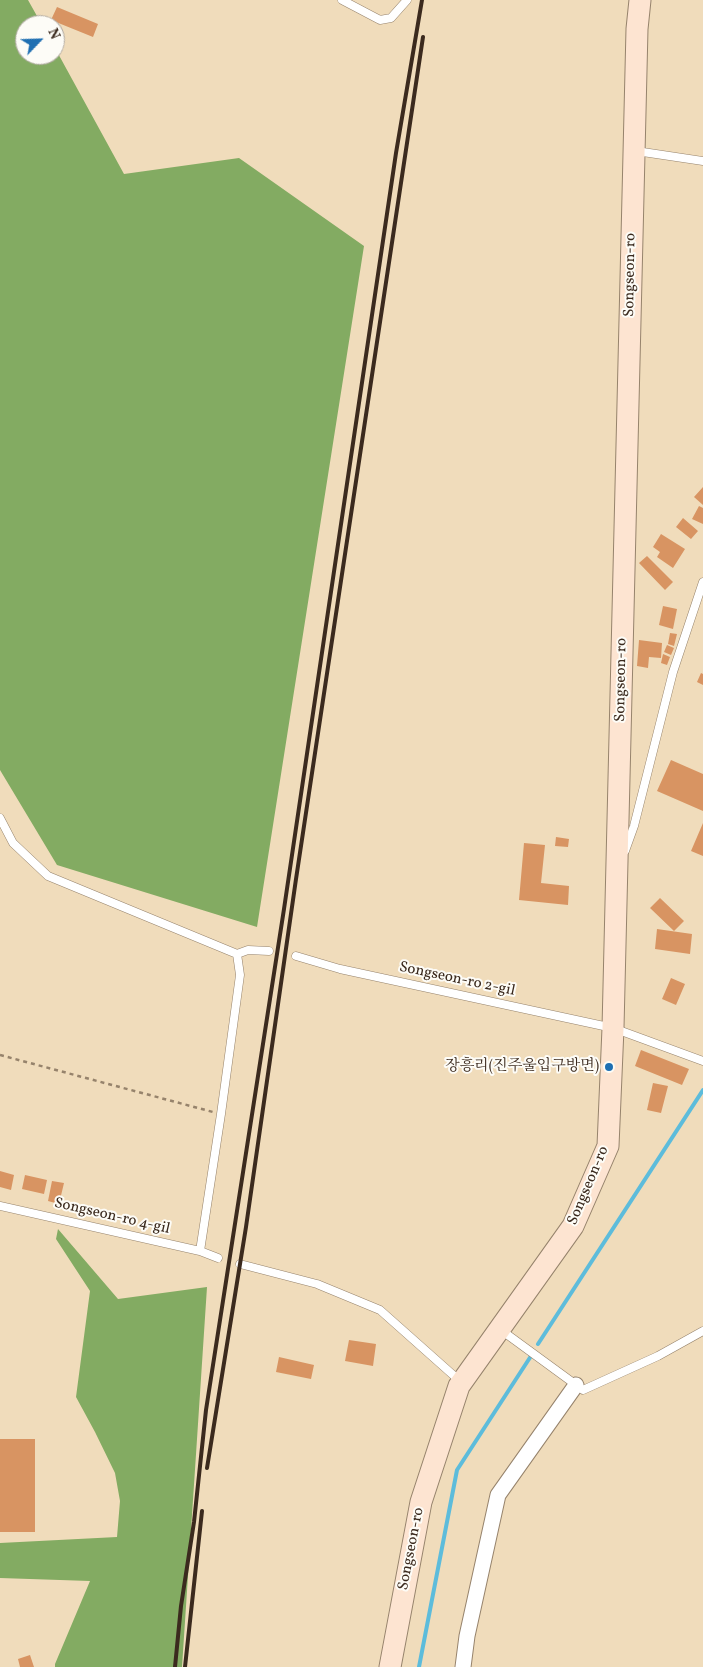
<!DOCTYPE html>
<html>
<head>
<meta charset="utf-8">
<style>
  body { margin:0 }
  #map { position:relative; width:703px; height:1667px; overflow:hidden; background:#f0dcbb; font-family:Vollkorn,serif }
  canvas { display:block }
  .north { position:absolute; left:15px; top:15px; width:50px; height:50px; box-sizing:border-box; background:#fdfcf7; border:1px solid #afa8a0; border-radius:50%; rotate:66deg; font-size:14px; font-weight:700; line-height:20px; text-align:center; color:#3b2a1e }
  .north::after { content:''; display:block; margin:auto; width:18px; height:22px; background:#1f6fb2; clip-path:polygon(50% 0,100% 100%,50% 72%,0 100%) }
</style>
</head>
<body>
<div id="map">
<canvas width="703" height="1667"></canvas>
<div class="north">N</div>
</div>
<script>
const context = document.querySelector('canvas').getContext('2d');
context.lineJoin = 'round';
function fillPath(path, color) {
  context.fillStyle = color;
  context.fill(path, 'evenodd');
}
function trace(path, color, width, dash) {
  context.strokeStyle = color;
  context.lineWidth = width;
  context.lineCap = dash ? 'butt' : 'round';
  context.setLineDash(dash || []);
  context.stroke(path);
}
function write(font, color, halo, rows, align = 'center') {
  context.font = font + ' Vollkorn,"Noto Serif KR",serif';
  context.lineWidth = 4;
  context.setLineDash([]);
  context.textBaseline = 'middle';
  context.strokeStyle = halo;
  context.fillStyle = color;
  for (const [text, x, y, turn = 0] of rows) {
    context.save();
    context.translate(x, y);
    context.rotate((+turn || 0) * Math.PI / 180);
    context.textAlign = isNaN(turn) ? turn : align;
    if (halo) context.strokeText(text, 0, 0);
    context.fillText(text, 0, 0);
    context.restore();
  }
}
const forest = new Path2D(`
  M0 0H28L42 25H25V55H55V48L124 174 239 158 364 246 257 927 57 865 0 770Z
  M58 1229 118 1299 207 1287 182 1667H55V1664L90 1581 0 1578V1543L117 1537 120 1501 115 1473 95 1432 76 1397 90 1291 56 1239Z`);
const stream = new Path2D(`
  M538 1344 703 1090
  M419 1667 457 1470 531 1356`);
const building = new Path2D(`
  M57 7 98 24 93 37 51 20Z
  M703 487V505L694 497Z
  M699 506 703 508V524L692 519Z
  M683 518 698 531 691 539 676 527Z
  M661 534 685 549 673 568 657 557 660 552 653 547Z
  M647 556 673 582 665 590 639 563Z
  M663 606 677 609 673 629 659 625Z
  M670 633 677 634 674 646 668 644Z
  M639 640 662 643 661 658 649 657 648 668 637 666Z
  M667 645 674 648 671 655 664 652Z
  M663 654 670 657 667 665 661 663Z
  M701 673 703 674V685L697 682Z
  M671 760 703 774V811L657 791Z
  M703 823V856L691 851Z
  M556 837 569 839 568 847 555 846Z
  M524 843 545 845 541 883 569 886 568 905 519 900Z
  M660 898 684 921 674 931 650 908Z
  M657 929 692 934 690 954 655 949Z
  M671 978 685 984 676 1005 662 999Z
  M641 1050 689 1069 682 1085 635 1066Z
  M653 1083 668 1086 661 1113 647 1110Z
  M0 1171 14 1175 11 1190 0 1187Z
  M25 1175 47 1180 44 1194 22 1189Z
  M52 1181 64 1183 59 1204 48 1201Z
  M349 1340 376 1344 373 1366 345 1361Z
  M279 1357 314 1365 311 1379 276 1372Z
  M0 1439H35V1532H0Z
  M30 1655 34 1667H20L18 1659Z`);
const path = new Path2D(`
  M0 1055 213 1112`);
const lane = new Path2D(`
  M342 0 380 20 391 18 407 0
  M636 151 703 161
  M0 818 13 843 48 876 237 954 248 950 269 951
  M625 851 634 826 673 672 703 582
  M296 956 340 969 613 1028 703 1061
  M0 1206 200 1251 218 1258
  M200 1251 221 1114 240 975 237 954
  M240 1264 317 1284 380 1310 461 1382
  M501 1330 583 1390 658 1356 703 1331`);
const street = new Path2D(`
  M463 1667 467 1636 498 1495 576 1385`);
const secondary = new Path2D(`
  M390 1667 421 1502 459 1386 573 1226 608 1146 613 1028 637 29 640 0`);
const rail = new Path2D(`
  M207 1468 246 1227 296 879 423 37
  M175 1667 181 1606 194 1522 206 1410 284 909 396 153 422 0
  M185 1667 202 1511`);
const markers = [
  [609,1067,5,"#1f6fb2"]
];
const streetNames = [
  ["Songseon-ro",631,275,-89],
  ["Songseon-ro",622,680,-89],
  ["Songseon-ro 2-gil",457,980,12],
  ["Songseon-ro",589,1186,-67],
  ["Songseon-ro 4-gil",112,1217,13],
  ["Songseon-ro",412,1549,-79]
];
const poiNames = [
  ["장흥리(진주울입구방면)",599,1067]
];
fillPath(forest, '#83ab62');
trace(stream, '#5dbcdb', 4);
fillPath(building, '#d89462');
trace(lane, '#96836c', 9);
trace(street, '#96836c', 17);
trace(secondary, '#96836c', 23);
trace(path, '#96836c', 2.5, [4, 4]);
trace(lane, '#fff', 8);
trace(street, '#fff', 15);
trace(secondary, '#fde4d1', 21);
trace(rail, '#3b2a1e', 4);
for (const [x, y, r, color] of markers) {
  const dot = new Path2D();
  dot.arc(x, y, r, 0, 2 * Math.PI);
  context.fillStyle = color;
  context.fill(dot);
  trace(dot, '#fdfcf7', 2);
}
write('15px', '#3b2a1e', '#fdfcf7', streetNames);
write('15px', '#3b2a1e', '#fdfcf7', poiNames, 'right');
</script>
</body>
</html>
